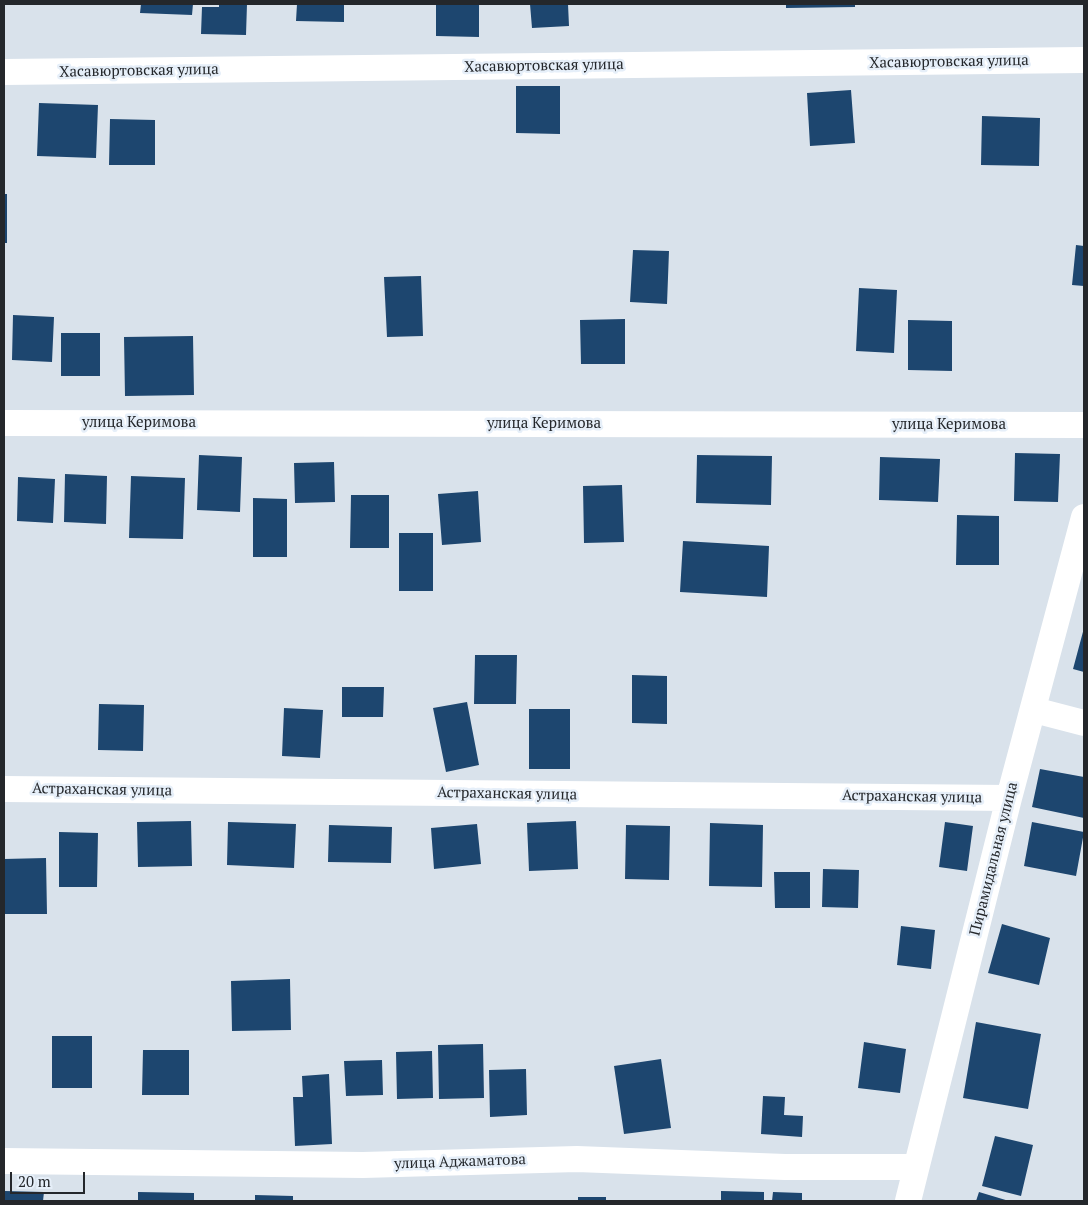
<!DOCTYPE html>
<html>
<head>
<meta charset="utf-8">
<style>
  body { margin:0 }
  #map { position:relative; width:1088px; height:1205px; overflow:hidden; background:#d9e2eb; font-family:"PT Serif",serif }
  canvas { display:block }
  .frame { position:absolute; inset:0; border:5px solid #24272b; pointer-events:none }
  .scale { position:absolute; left:10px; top:1172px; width:75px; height:22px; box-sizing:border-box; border:2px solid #24272b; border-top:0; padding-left:6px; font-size:15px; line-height:18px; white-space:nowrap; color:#24272b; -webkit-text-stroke:4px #e6eff9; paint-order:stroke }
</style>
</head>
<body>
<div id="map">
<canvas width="1088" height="1205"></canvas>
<div class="frame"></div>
<div class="scale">20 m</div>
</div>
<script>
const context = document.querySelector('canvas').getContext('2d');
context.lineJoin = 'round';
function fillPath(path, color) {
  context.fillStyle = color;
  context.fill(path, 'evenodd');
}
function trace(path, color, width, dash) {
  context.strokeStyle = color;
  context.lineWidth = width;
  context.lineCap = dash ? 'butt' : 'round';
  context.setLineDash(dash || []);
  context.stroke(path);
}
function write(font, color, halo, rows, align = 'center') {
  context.font = font + ' "PT Serif",serif';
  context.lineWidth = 5;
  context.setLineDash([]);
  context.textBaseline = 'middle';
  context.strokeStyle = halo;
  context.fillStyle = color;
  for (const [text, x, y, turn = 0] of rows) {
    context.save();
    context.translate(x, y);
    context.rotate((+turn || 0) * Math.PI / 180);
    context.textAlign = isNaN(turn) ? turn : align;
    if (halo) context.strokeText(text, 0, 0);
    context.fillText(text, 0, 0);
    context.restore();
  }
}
const building = new Path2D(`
  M141 4H193L192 15 140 13Z
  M219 4H247L246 35 201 34 202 7H219Z
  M297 4H344V22L296 21Z
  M436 4H479V37L436 36Z
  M530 4H568L569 26 532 28Z
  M786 4H855V7L786 8Z
  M516 86H560V134L516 133Z
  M851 90 855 143 810 146 807 93Z
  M39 103 98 105 96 158 37 156Z
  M982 116 1040 118 1039 166 981 165Z
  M110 119 155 120V165H109Z
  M4 194H7V243H4Z
  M1076 245 1084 246V286L1072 285Z
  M633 250 669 251 667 304 630 302Z
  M421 276 423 336 387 337 384 277Z
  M859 288 897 290 894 353 856 351Z
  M13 315 54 317 52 362 12 360Z
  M625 319V364H581L580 320Z
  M908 320 952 321V371L908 370Z
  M61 333H100V376H61Z
  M193 336 194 395 125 396 124 337Z
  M1015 453 1060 454 1058 502 1014 501Z
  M199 455 242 457 240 512 197 510Z
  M697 455 772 456 771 505 696 503Z
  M880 457 940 459 938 502 879 500Z
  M334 462 335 502 295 503 294 463Z
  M65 474 107 476 106 524 64 522Z
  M131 476 185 478 183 539 129 538Z
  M18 477 55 479 53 523 17 521Z
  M622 485 624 542 584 543 583 486Z
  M478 491 481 542 442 545 438 494Z
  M351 495H389V548H350Z
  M253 498 287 499V557H253Z
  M957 515 999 516V565H956Z
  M399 533H433V591H399Z
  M683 541 769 546 767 597 680 592Z
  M1084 628V672L1073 669Z
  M475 655H517L516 704H474Z
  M632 675 667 676V724L632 723Z
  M342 687H384L383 717H342Z
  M467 702 479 765 446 772 433 708Z
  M99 704 144 705 143 751 98 750Z
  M284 708 323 710 320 758 282 756Z
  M529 709H570V769H529Z
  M1040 769 1084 777V818L1032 807Z
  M191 821 192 866 138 867 137 822Z
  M576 821 578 869 529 871 527 823Z
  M228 822 296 824 294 868 227 865Z
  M945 822 973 826 967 871 939 867Z
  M1032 822 1084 832 1076 876 1024 866Z
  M710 823 763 825 762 887 709 886Z
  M477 824 481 864 434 869 431 828Z
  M329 825 392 827 391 863 328 862Z
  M626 825 670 826 669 880 625 879Z
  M59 832 98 833 97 887H59Z
  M46 858 47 914H4V859Z
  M823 869 859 870 858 908 822 907Z
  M774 872H810V908H775Z
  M1002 924 1050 938 1039 985 988 973Z
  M901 926 935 930 931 969 897 965Z
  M290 979 291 1030 232 1031 231 981Z
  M976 1022 1041 1034 1028 1109 963 1098Z
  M52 1036H92V1088H52Z
  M864 1042 906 1049 900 1093 858 1088Z
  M483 1044 484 1098 439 1099 438 1045Z
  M143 1050H189V1095H142Z
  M432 1051 433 1098 397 1099 396 1052Z
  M661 1059 671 1128 624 1134 614 1066Z
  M382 1060 383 1095 346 1096 344 1061Z
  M526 1069 527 1115 490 1117 489 1070Z
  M329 1074 332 1144 295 1146 293 1097H303L302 1076Z
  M763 1096 785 1097 784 1115 803 1116 802 1137 761 1134Z
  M995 1136 1033 1145 1021 1196 982 1186Z
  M5 1191 44 1192 43 1201H5Z
  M721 1191 764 1192V1201H721Z
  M138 1192 194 1193V1201H138Z
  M773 1192 802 1193V1201H772Z
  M979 1192 1009 1201H976Z
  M255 1195 293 1196V1201H255Z
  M578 1197H606V1201H578Z`);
const street = new Path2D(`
  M4 72 1084 60
  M4 423 1084 425
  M1034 710 1084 723
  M4 789 1009 798
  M4 1161 363 1165 577 1159 785 1167H915
  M908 1201 1009 798 1084 517`);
const streetNames = [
  ["Хасавюртовская улица",949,62,-1],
  ["Хасавюртовская улица",544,66,-1],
  ["Хасавюртовская улица",139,71,-1],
  ["улица Керимова",139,423],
  ["улица Керимова",544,424],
  ["улица Керимова",949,425],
  ["Астраханская улица",102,790,1],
  ["Астраханская улица",507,794,1],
  ["Астраханская улица",912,797,1],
  ["Пирамидальная улица",994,859,-76],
  ["улица Аджаматова",460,1162,-2]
];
fillPath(building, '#1d466f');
trace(street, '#fff', 26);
write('15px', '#24272b', '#e6eff9', streetNames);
</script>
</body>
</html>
